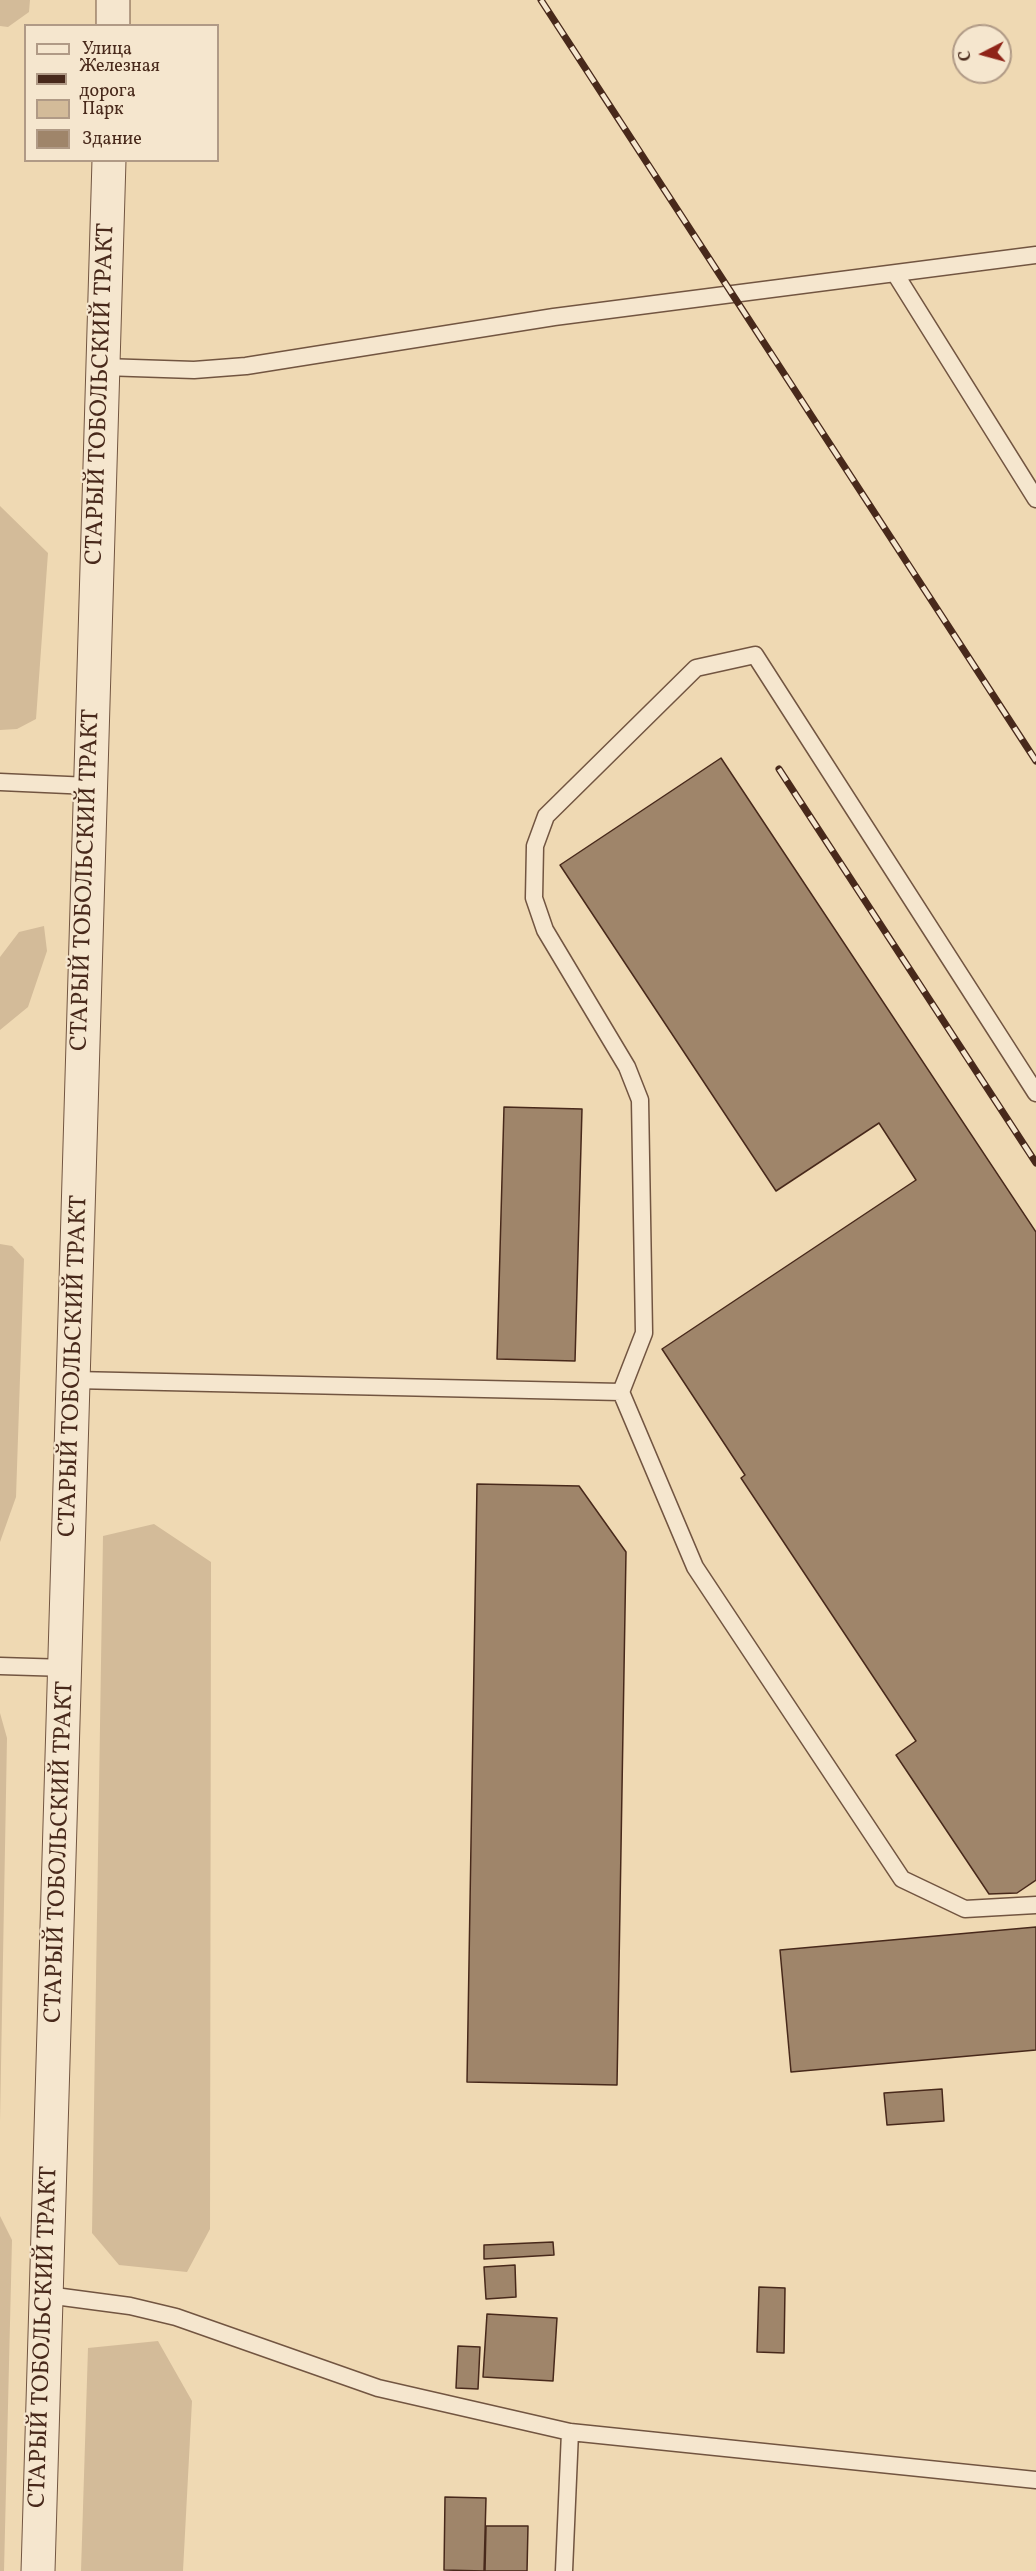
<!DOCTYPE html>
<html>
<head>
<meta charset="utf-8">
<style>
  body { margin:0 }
  #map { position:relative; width:1036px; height:2571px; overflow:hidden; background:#efd9b3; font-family:Vollkorn,serif }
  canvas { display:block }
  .legend { position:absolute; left:24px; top:24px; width:195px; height:138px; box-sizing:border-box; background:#f5e6ce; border:2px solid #b09a86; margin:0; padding:8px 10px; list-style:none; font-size:18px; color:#48291b }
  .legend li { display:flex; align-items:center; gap:12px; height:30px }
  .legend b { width:30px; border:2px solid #b09a86 }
  .north { position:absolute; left:952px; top:24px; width:60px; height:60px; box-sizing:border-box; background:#f5e6ce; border:2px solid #b09a86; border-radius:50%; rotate:264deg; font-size:16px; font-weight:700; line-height:24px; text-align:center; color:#48291b }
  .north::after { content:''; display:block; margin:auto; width:21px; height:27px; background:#8f2418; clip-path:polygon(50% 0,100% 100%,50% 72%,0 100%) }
</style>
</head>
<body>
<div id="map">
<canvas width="1036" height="2571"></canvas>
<ul class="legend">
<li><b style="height:8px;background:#f5e6ce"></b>Улица</li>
<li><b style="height:8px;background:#48291b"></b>Железная дорога</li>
<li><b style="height:16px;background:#d3bb99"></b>Парк</li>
<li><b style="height:16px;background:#9f856a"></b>Здание</li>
</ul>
<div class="north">С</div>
</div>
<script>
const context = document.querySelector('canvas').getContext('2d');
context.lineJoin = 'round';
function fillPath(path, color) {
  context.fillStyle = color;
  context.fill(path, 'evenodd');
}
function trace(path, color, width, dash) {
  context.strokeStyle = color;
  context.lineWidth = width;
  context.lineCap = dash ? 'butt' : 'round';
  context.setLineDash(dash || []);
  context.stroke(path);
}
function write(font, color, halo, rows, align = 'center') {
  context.font = font + ' Vollkorn,serif';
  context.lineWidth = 4.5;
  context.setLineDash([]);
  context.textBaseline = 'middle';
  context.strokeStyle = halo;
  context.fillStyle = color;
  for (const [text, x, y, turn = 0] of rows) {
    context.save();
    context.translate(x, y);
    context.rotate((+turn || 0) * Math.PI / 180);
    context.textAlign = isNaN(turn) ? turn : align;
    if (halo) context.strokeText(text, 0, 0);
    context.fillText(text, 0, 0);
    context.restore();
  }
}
const green = new Path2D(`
  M0 0H30L29 12 8 27 0 26Z
  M0 506 48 553 36 719 17 729 0 730Z
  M44 926 47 951 28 1007 0 1030V957L19 932Z
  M0 1244 12 1246 24 1259 16 1497 0 1542Z
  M154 1524 211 1562 210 2229 187 2272 119 2265 92 2233 103 1536Z
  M0 1713 7 1738 0 2121Z
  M0 2216 12 2240 4 2571H0Z
  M158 2341 192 2401 183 2571H81L88 2348Z`);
const building = new Path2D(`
  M721 758 1036 1232V1880L1017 1893 989 1894 896 1755 916 1741 741 1478 745 1475 662 1349 916 1180 879 1123 776 1191 560 865Z
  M504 1107 582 1109 575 1361 497 1359Z
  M477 1484 579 1486 626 1552 617 2085 467 2082Z
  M1036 1927V2050L791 2072 780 1950Z
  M942 2089 944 2121 887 2125 884 2093Z
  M553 2242 554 2255 484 2259V2245Z
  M515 2265 516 2297 486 2299 484 2267Z
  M759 2287 785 2288 784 2353 757 2352Z
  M487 2314 557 2318 553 2381 483 2377Z
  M458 2346 480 2347 478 2389 456 2388Z
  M445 2497 486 2498 484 2571 444 2570Z
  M486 2526H528L527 2571H485Z`);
const service = new Path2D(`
  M896 275 1036 499
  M103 367 194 370 246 366 554 317 1036 255
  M0 782 90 786
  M1036 1093 755 655 696 668 546 816 535 846 534 898 545 930 627 1067 640 1100 644 1333 621 1392 695 1567 902 1879 965 1909 1036 1905
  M74 1380 621 1392
  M0 1666 67 1668
  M47 2295 130 2306 176 2317 378 2388 570 2432 1036 2480
  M564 2571 570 2432`);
const tertiary = new Path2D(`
  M113 26V0
  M38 2571 109 160`);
const rail = new Path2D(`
  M541 0 1036 761
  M779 769 1036 1163`);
const streetNames = [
  ["СТАРЫЙ ТОБОЛЬСКИЙ ТРАКТ",102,394,-88],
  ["СТАРЫЙ ТОБОЛЬСКИЙ ТРАКТ",87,880,-88],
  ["СТАРЫЙ ТОБОЛЬСКИЙ ТРАКТ",75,1366,-88],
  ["СТАРЫЙ ТОБОЛЬСКИЙ ТРАКТ",61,1852,-88],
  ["СТАРЫЙ ТОБОЛЬСКИЙ ТРАКТ",45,2337,-88]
];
fillPath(green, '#d3bb99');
fillPath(building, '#9f856a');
trace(building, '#48291b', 1.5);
trace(service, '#725541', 19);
trace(tertiary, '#725541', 35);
trace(service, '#f5e6ce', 16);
trace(tertiary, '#f5e6ce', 33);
trace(rail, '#48291b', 7);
trace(rail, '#f5e6ce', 4.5, [14]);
write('24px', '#48291b', '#f5e6ce', streetNames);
</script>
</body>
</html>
